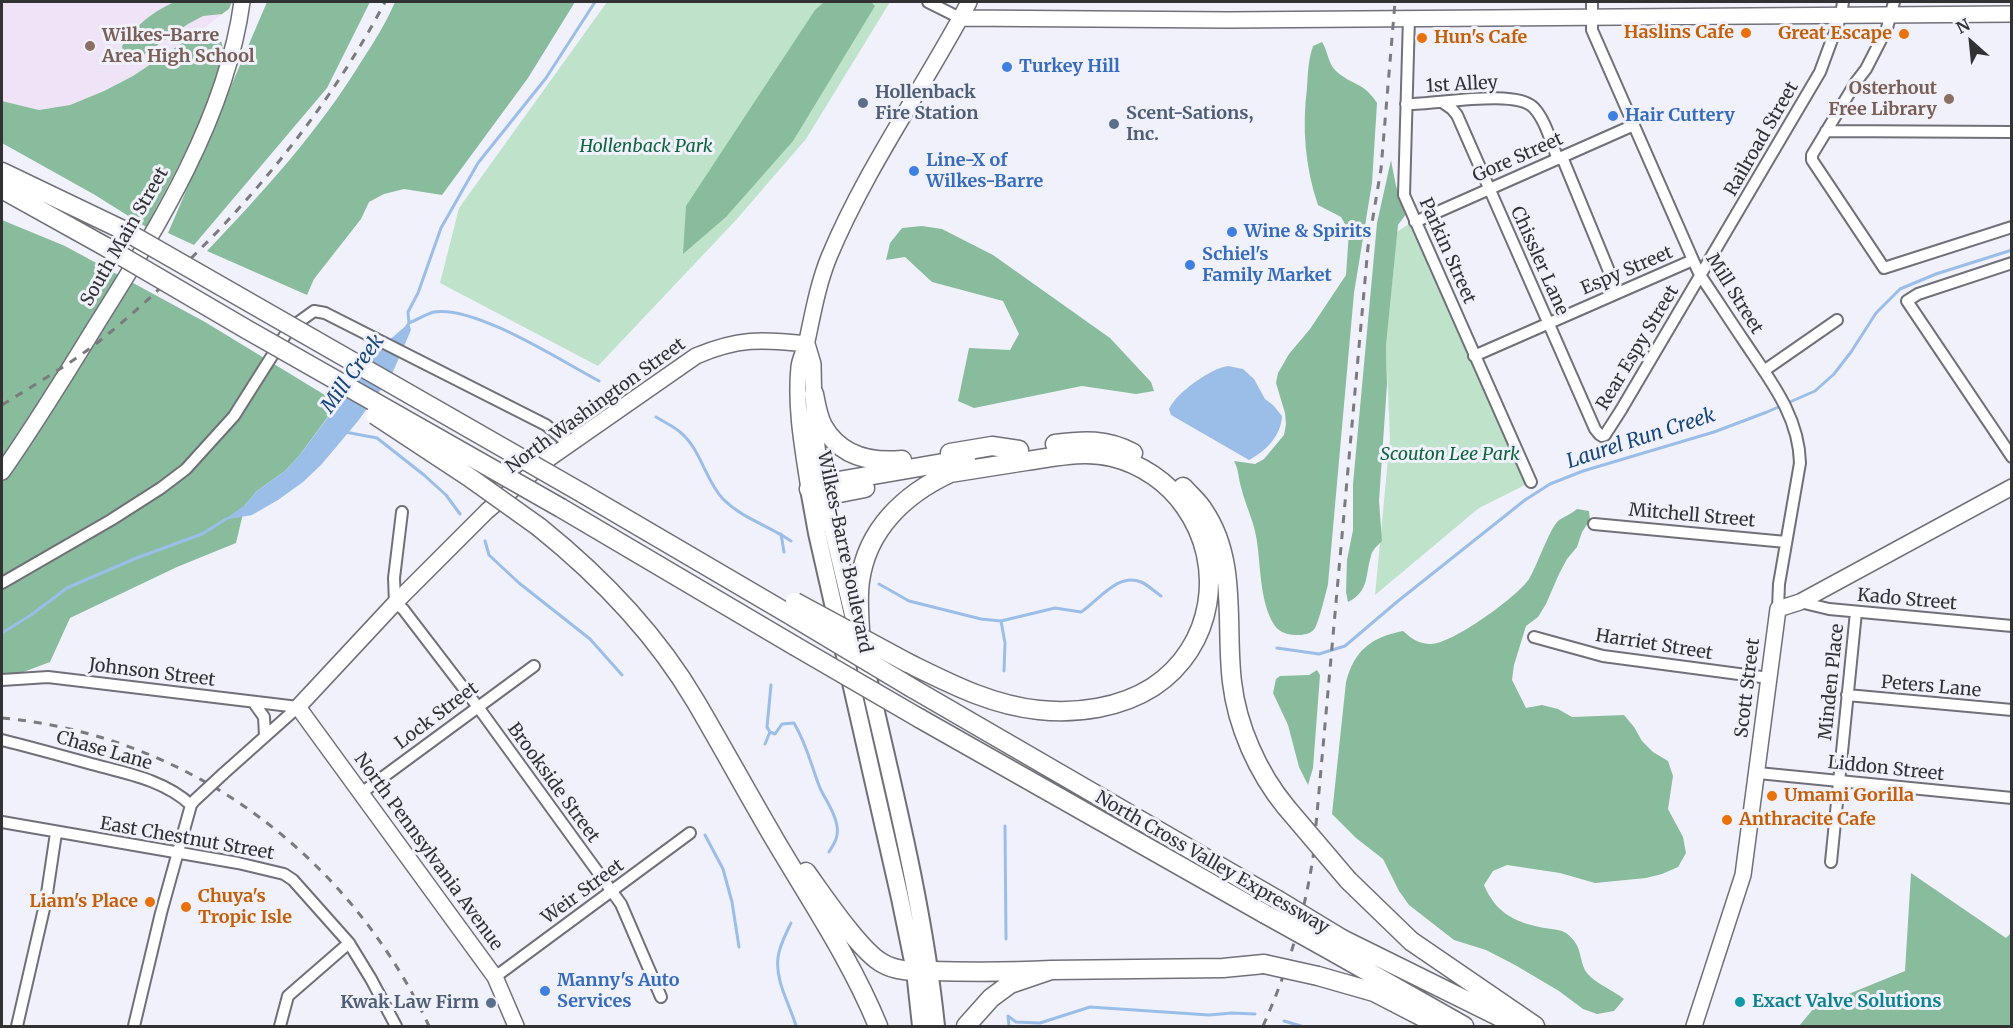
<!DOCTYPE html>
<html>
<head>
<meta charset="utf-8">
<style>
  body { margin:0 }
  #map { position:relative; width:2013px; height:1028px; overflow:hidden; background:#f1f1fb; font-family:Merriweather,serif }
  canvas { display:block }
  .frame { position:absolute; inset:0; border:3px solid #323235; pointer-events:none }
  .north { position:absolute; left:1941px; top:12px; width:60px; height:60px; -webkit-text-stroke:4px #f1f1fb; paint-order:stroke; rotate:333deg; font-size:16px; font-weight:700; line-height:24px; text-align:center; color:#323235 }
  .north::after { content:''; display:block; margin:auto; width:21px; height:27px; background:#323235; clip-path:polygon(50% 0,100% 100%,50% 72%,0 100%) }
</style>
</head>
<body>
<div id="map">
<canvas width="2013" height="1028"></canvas>
<div class="frame"></div>
<div class="north">N</div>
</div>
<script>
const context = document.querySelector('canvas').getContext('2d');
context.lineJoin = 'round';
function fillPath(path, color) {
  context.fillStyle = color;
  context.fill(path, 'evenodd');
}
function trace(path, color, width, dash) {
  context.strokeStyle = color;
  context.lineWidth = width;
  context.lineCap = dash ? 'butt' : 'round';
  context.setLineDash(dash || []);
  context.stroke(path);
}
function write(font, color, halo, rows, align = 'center') {
  context.font = font + ' Merriweather,serif';
  context.lineWidth = 6;
  context.setLineDash([]);
  context.textBaseline = 'middle';
  context.strokeStyle = halo;
  context.fillStyle = color;
  for (const [text, x, y, turn = 0] of rows) {
    context.save();
    context.translate(x, y);
    context.rotate((+turn || 0) * Math.PI / 180);
    context.textAlign = isNaN(turn) ? turn : align;
    if (halo) context.strokeText(text, 0, 0);
    context.fillText(text, 0, 0);
    context.restore();
  }
}
const education = new Path2D(`
  M2 2H232L229 9 200 31 133 76 104 91 70 105 39 110 2 101Z`);
const green = new Path2D(`
  M607 2H890L806 139 736 220 598 366 440 283 459 208Z
  M1410 223 1531 482 1479 508 1375 595 1390 438 1386 346 1397 232Z`);
const forest = new Path2D(`
  M174 2H232L229 9 222 14 203 16 188 24 133 62 124 55 122 46C136 25 151 13 174 2Z
  M267 2H370L327 88 194 245 168 233Z
  M395 2H575L528 78 442 195 404 189 384 194 369 202 361 219 314 279 307 295 207 251C263 192 318 132 361 62 374 42 386 23 395 2Z
  M824 2H871L875 6 793 141 726 217 683 254 686 206 815 10Z
  M200 31C210 31 219 33 222 44 224 51 220 63 218 71 202 126 173 176 146 227L95 195 2 143V101L39 110 70 105 104 91 133 76Z
  M1322 42C1328 51 1328 64 1336 71 1351 85 1364 82 1377 103L1372 183 1354 293 1328 584C1326 593 1319 621 1315 628 1312 633 1305 635 1299 635 1290 635 1281 634 1275 626 1259 603 1261 562 1256 536 1253 519 1245 504 1241 487 1238 477 1239 470 1234 461L1255 464 1264 459 1284 435 1286 424 1285 413 1276 383 1278 373 1289 354 1310 329 1346 275 1349 231 1341 217 1318 205C1305 167 1302 128 1307 88 1308 73 1308 61 1313 46Z
  M1391 160 1396 186 1406 214 1398 225 1386 346 1387 384 1379 501 1382 541C1378 545 1372 550 1371 556 1365 575 1370 591 1348 602L1346 592 1347 560 1353 530V484L1377 223Z
  M2 220 65 246 205 322 338 403 299 456 285 471 257 491 245 505 236 543 177 567 70 618 50 662 2 680Z
  M922 226 942 229 993 255 1110 338 1151 382 1154 391 1136 394 1082 386 974 408 958 401 969 348 1010 350 1019 334 1003 301 932 282 905 257 886 260 890 243 902 228Z
  M1577 509 1589 511 1590 520 1582 532 1577 547 1567 559 1559 574 1546 604 1538 617 1526 626 1514 665 1512 680 1526 708 1542 705 1558 709 1572 717 1624 715 1634 727 1642 741 1653 752 1668 761 1673 776 1668 809 1683 837 1686 853 1678 867 1662 874 1646 878 1595 883 1560 873 1507 865 1493 871 1484 885C1496 913 1514 922 1544 928 1550 929 1560 929 1566 933 1584 946 1578 961 1587 973 1596 984 1613 990 1624 999L1614 1011 1597 1014 1583 1009 1559 991 1515 965 1486 950 1454 940 1409 905 1399 891 1383 859 1356 838 1332 814 1346 682C1354 651 1371 637 1403 631 1412 639 1419 644 1431 644 1452 644 1517 597 1529 579 1537 566 1549 530 1558 521 1563 517 1571 514 1577 509Z
  M1317 670 1320 675 1313 768 1308 785 1299 767 1288 725 1273 693 1276 679 1280 676 1309 675Z
  M1911 873 2006 938 2011 933V1026H1799L1814 1008 1905 971Z`);
const water = new Path2D(`
  M409 323 411 330 392 374 358 421 321 465 303 482 278 500 252 515 224 520 245 505 257 491 285 471 299 456 379 349Z
  M1228 366 1243 369 1254 379 1265 399 1273 405 1282 416C1281 436 1266 451 1249 460L1171 415 1169 409C1176 393 1211 368 1228 366Z`);
const stream = new Path2D(`
  M409 323C417 320 426 314 434 312 475 305 561 361 599 381
  M407 326 409 323 408 312 418 293 441 228 478 163 546 78 595 2
  M656 417C664 422 673 426 680 432 701 449 705 480 723 499 743 519 768 525 791 541
  M345 432 377 438 424 475 446 495 460 514
  M781 534 784 552
  M485 541 489 555 519 583 590 639 622 675
  M879 584 909 601 981 619 1001 621 1055 608 1081 612C1098 601 1118 572 1141 582 1148 585 1154 591 1161 596
  M1001 621 1005 643 1004 671
  M2 633 31 615 67 588 134 559 202 534 226 519
  M1277 648 1319 654 1345 646 1398 601 1525 500 1550 484 1583 471 1714 432 1767 412 1815 391 1834 374 1851 352 1876 313 1900 289 1936 274 2012 250
  M771 685 767 727 770 732 775 734 782 724 794 723C807 745 811 765 820 788 826 801 835 812 837 826 839 837 834 844 829 852
  M765 744 770 732
  M1005 826 1006 939
  M705 835 723 869 732 902 739 947
  M791 923C786 934 779 946 778 958 775 981 790 1005 796 1026
  M1008 1016 1016 1022 1040 1023 1090 1007 1209 1015 1232 1013 1255 1014
  M1008 1016 1009 1026
  M1284 1021 1301 1026`);
const street = new Path2D(`
  M928 2 960 18
  M1592 2V30L1693 260 1700 275C1715 297 1729 319 1744 341 1769 379 1799 415 1800 463L1779 584 1778 609
  M1894 2 1887 28 1866 69 1856 82 1812 155V160L1884 268 2012 227
  M1409 17 1404 195 1531 482
  M1442 102 1452 109 1457 115 1595 429 1599 434 1602 436 1605 435 1621 410 1820 72 1841 15 1843 2
  M1406 104C1433 105 1517 88 1534 108 1546 121 1551 143 1558 159
  M1826 131 2012 132
  M1562 157 1618 293
  M1415 222 1634 125
  M2012 263 1918 294 1907 301 2012 457
  M1474 356 1693 260
  M1765 370 1837 320
  M402 512 394 578 395 603 403 609 478 707 621 904 661 997
  M1594 524 1786 542
  M2 583 111 520 161 488 186 469 234 416 289 329 314 311 325 313 546 425 569 444
  M1800 602 1829 609 2012 626
  M1534 637 1603 656 1769 678
  M2 680 48 677 298 707
  M1847 695 2012 710
  M254 703 264 717 265 736
  M2 740C30 747 59 755 88 763 124 773 163 779 191 805
  M1758 773 2012 798
  M223 774 298 707
  M360 794 534 666
  M2 822 238 863 284 874 293 880 349 943 371 979 396 1026
  M1831 862 1856 612
  M495 977 690 833
  M17 1026 46 900 56 833
  M134 1026 161 913 191 805 195 800
  M280 1026 288 996 349 943`);
const secondary = new Path2D(`
  M960 18 1229 20 2012 14
  M807 344 813 364 814 418 821 484
  M2 472C35 425 65 376 95 327 157 228 226 119 242 2
  M809 489C803 449 795 408 799 367 800 358 805 350 807 341 813 313 818 284 829 257 866 168 924 87 969 2
  M516 1026 495 977 298 707 395 603 487 511 551 457 696 356C738 338 762 339 807 344
  M1694 1026 1743 875 1778 609 1800 602 2012 487`);
const primary = new Path2D(`
  M822 485 855 623
  M809 489 817 533 900 898 915 971 921 1026
  M862 651C890 776 923 899 936 1026`);
const highway = new Path2D(`
  M2 172 123 230
  M2 189 106 247
  M814 394C816 405 818 417 823 426 840 456 870 463 902 460
  M1055 444C1084 440 1107 439 1133 453
  M950 453 992 446 1019 450
  M1183 487C1190 495 1199 502 1204 511 1238 561 1225 625 1232 682 1237 726 1258 773 1286 807
  M809 489 821 484 966 459
  M809 489 824 496 865 488
  M582 493 792 616
  M561 508 795 646
  M539 527C600 576 656 634 696 702 723 748 748 794 775 840 811 901 851 960 878 1026
  M861 646C860 625 857 602 860 581 867 529 905 494 950 473 975 469 1001 465 1026 461 1055 457 1083 450 1112 457 1141 464 1168 482 1185 507 1226 565 1214 647 1153 687 1120 708 1077 714 1039 710 991 705 951 684 908 663
  M912 688 1276 899
  M919 718 1265 914
  M806 872C822 894 860 951 882 963 897 972 915 971 931 971 971 972 1011 972 1051 970
  M1348 880 1411 941 1535 1026
  M1342 939 1518 1026
  M1335 953 1464 1026
  M1318 976 1374 992 1440 1026
  M966 1026 991 998 1010 984 1051 970 1223 968 1264 964`);
const rail = new Path2D(`
  M2 405C34 385 67 366 97 343 140 309 179 271 217 232 283 162 340 87 385 2
  M2 718C191 736 349 856 429 1026
  M1263 1026C1288 970 1303 920 1313 858L1368 247 1381 169 1395 2`);
const streetBridge = new Path2D(`
  M195 800 223 774`);
const highwayBridge = new Path2D(`
  M123 230 582 493
  M106 247 246 329 561 508
  M375 415 469 477 539 527
  M795 602 908 663
  M792 616 912 688
  M795 646 919 718
  M1286 807 1348 880
  M1276 899 1342 939
  M1265 914 1335 953
  M1264 964 1318 976`);
const markers = [
  [1746,33,6,"#e8710a"],
  [1904,34,6,"#e8710a"],
  [1422,38,6,"#e8710a"],
  [90,46,6,"#8d6e63"],
  [1007,67,6,"#3f7fe0"],
  [1949,99,6,"#8d6e63"],
  [863,103,6,"#5c6f8a"],
  [1613,116,6,"#3f7fe0"],
  [1114,124,6,"#5c6f8a"],
  [914,171,6,"#3f7fe0"],
  [1232,232,6,"#3f7fe0"],
  [1190,265,6,"#3f7fe0"],
  [1772,796,6,"#e8710a"],
  [1727,820,6,"#e8710a"],
  [150,902,6,"#e8710a"],
  [186,907,6,"#e8710a"],
  [545,991,6,"#3f7fe0"],
  [1740,1002,6,"#0f9aa8"],
  [491,1003,6,"#5c6f8a"]
];
const foodNames = [
  ["Haslins Cafe",1734,33,"right"],
  ["Great Escape",1892,34,"right"],
  ["Hun's Cafe",1434,38],
  ["Umami Gorilla",1784,796],
  ["Anthracite Cafe",1739,820],
  ["Chuya's",198,897],
  ["Tropic Isle",198,918],
  ["Liam's Place",138,902,"right"]
];
const educationNames = [
  ["Wilkes-Barre",102,36],
  ["Area High School",102,57],
  ["Osterhout",1937,89,"right"],
  ["Free Library",1937,110,"right"]
];
const shopNames = [
  ["Turkey Hill",1019,67],
  ["Hair Cuttery",1625,116],
  ["Line-X of",926,161],
  ["Wilkes-Barre",926,182],
  ["Wine & Spirits",1244,232],
  ["Schiel's",1202,255],
  ["Family Market",1202,276],
  ["Manny's Auto",557,981],
  ["Services",557,1002]
];
const streetNames = [
  ["1st Alley",1462,85,-3],
  ["Railroad Street",1762,139,-60],
  ["Gore Street",1518,158,-24],
  ["South Main Street",125,237,-60],
  ["Parkin Street",1447,251,66],
  ["Chissler Lane",1539,261,66],
  ["Espy Street",1627,271,-23],
  ["Mill Street",1734,294,58],
  ["Rear Espy Street",1638,348,-59],
  ["North Washington Street",596,406,-36],
  ["Mitchell Street",1692,516,5],
  ["Wilkes-Barre Boulevard",844,552,78],
  ["Kado Street",1907,600,5],
  ["Harriet Street",1654,645,9],
  ["Johnson Street",152,673,7],
  ["Minden Place",1832,682,-84],
  ["Peters Lane",1931,687,5],
  ["Scott Street",1748,688,-83],
  ["Lock Street",437,716,-37],
  ["Chase Lane",104,751,16],
  ["Liddon Street",1886,769,6],
  ["Brookside Street",553,783,54],
  ["East Chestnut Street",187,839,10],
  ["North Pennsylvania Avenue",428,852,54],
  ["North Cross Valley Expressway",1212,863,30],
  ["Weir Street",583,892,-36]
];
const serviceNames = [
  ["Hollenback",875,93],
  ["Fire Station",875,114],
  ["Scent-Sations,",1126,114],
  ["Inc.",1126,135],
  ["Kwak Law Firm",479,1003,"right"]
];
const parkNames = [
  ["Hollenback Park",646,147],
  ["Scouton Lee Park",1450,455]
];
const cultureNames = [
  ["Exact Valve Solutions",1752,1002]
];
const waterNames = [
  ["Mill Creek",353,374,-54],
  ["Laurel Run Creek",1641,439,-18]
];
fillPath(education, '#efe3f8');
fillPath(green, '#bfe2cb');
fillPath(forest, '#89bc9c');
fillPath(water, '#9bbee8');
trace(stream, '#9bbee8', 3);
trace(street, '#707079', 14);
trace(secondary, '#707079', 18);
trace(primary, '#707079', 20);
trace(highway, '#707079', 21);
trace(street, '#fff', 10);
trace(secondary, '#fff', 15);
trace(primary, '#fff', 16);
trace(highway, '#fff', 18);
trace(rail, '#7a7a7f', 3, [8, 8]);
trace(streetBridge, '#707079', 14, []);
trace(highwayBridge, '#707079', 21, []);
trace(streetBridge, '#fff', 10);
trace(highwayBridge, '#fff', 18);
for (const [x, y, r, color] of markers) {
  const dot = new Path2D();
  dot.arc(x, y, r, 0, 2 * Math.PI);
  context.fillStyle = color;
  context.fill(dot);
  trace(dot, '#f1f1fb', 2);
}
write('bold 18px', '#c56008', '#f1f1fb', foodNames, 'left');
write('bold 18px', '#785e54', '#f1f1fb', educationNames, 'left');
write('bold 18px', '#366cbe', '#f1f1fb', shopNames, 'left');
write('18px', '#323235', '#f1f1fb', streetNames);
write('bold 18px', '#4e5e75', '#f1f1fb', serviceNames, 'left');
write('italic 18px', '#0e663e', '#f1f1fb', parkNames);
write('bold 18px', '#0d838f', '#f1f1fb', cultureNames, 'left');
write('italic 20px', '#16477a', '#f1f1fb', waterNames);
</script>
</body>
</html>
